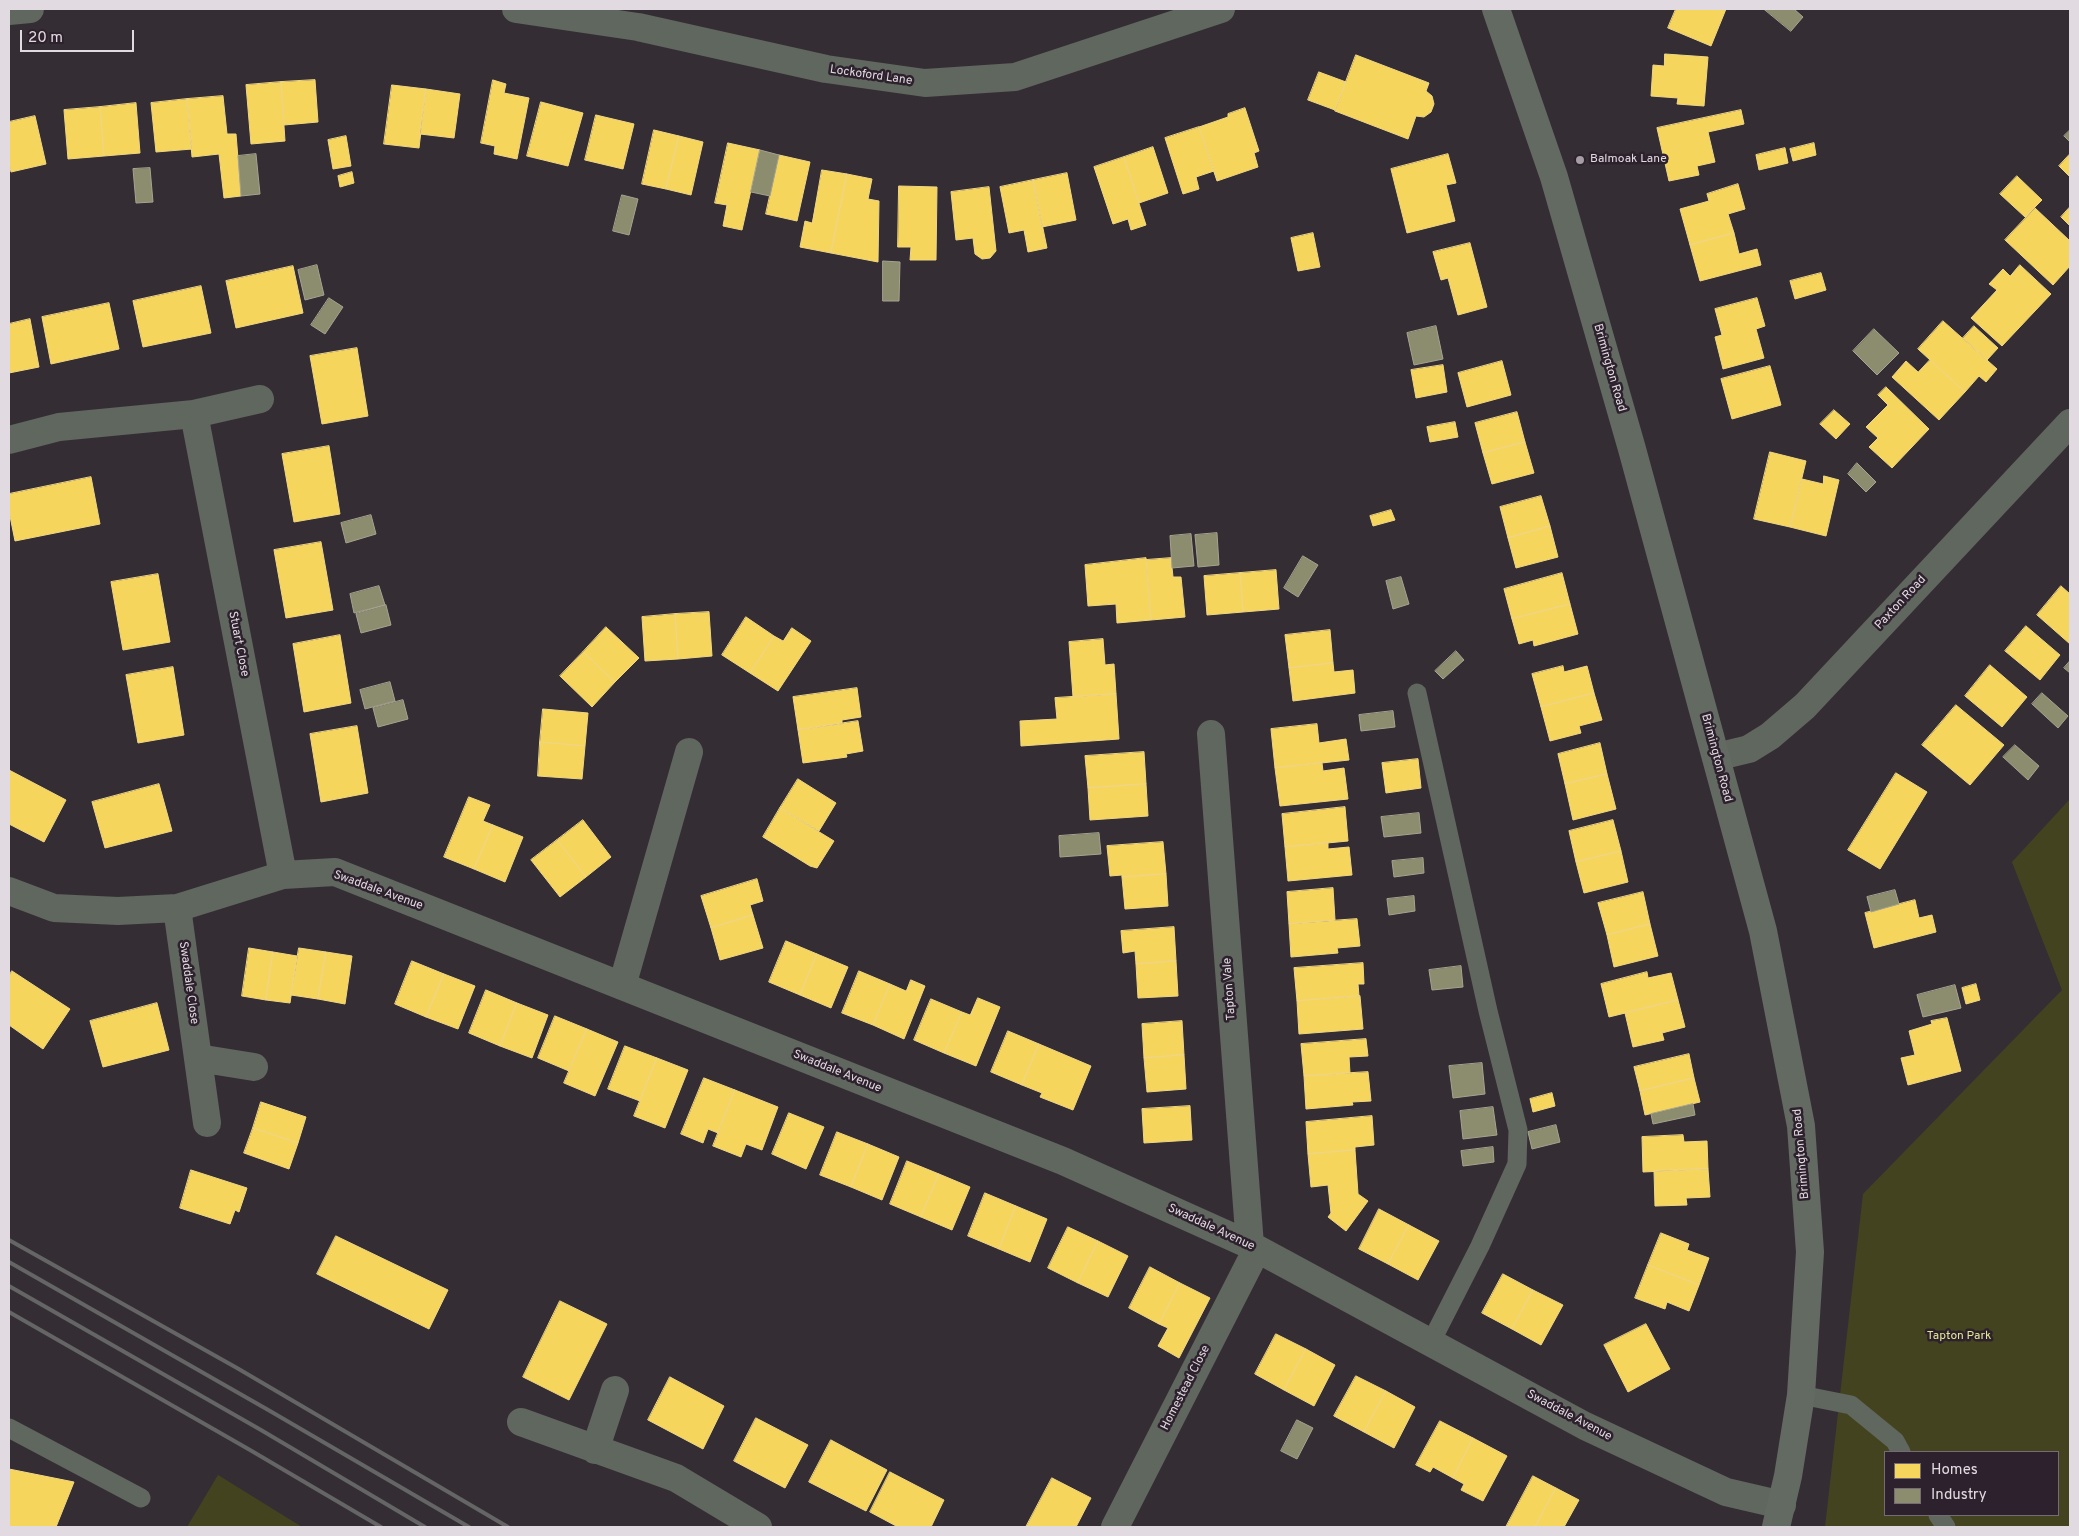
<!DOCTYPE html>
<html>
<head>
<meta charset="utf-8">
<style>
  body { margin:0 }
  #map { position:relative; width:2079px; height:1536px; overflow:hidden; background:#342e34; font-family:Overpass,sans-serif }
  canvas { display:block }
  .frame { position:absolute; inset:0; border:10px solid #e2dae1; pointer-events:none }
  .legend { position:absolute; left:1884px; top:1451px; width:175px; height:65px; box-sizing:border-box; background:#2d212d; border:1px solid #756b75; margin:0; padding:6px 9px; list-style:none; font-size:15px; color:#e2dae1 }
  .legend li { display:flex; align-items:center; gap:10px; height:25px }
  .legend b { width:25px; border:1px solid #756b75 }
  .scale { position:absolute; left:20px; top:30px; width:114px; height:22px; box-sizing:border-box; border:2px solid #e2dae1; border-top:0; padding-left:6px; font-size:15px; line-height:18px; white-space:nowrap; color:#e2dae1; -webkit-text-stroke:4px #2d212d; paint-order:stroke }
</style>
</head>
<body>
<div id="map">
<canvas width="2079" height="1536"></canvas>
<div class="frame"></div>
<ul class="legend">
<li><b style="height:14px;background:#f6d55c"></b>Homes</li>
<li><b style="height:14px;background:#8c8c6e"></b>Industry</li>
</ul>
<div class="scale">20 m</div>
</div>
<script>
const context = document.querySelector('canvas').getContext('2d');
context.lineJoin = 'round';
function fillPath(path, color) {
  context.fillStyle = color;
  context.fill(path, 'evenodd');
}
function trace(path, color, width, dash) {
  context.strokeStyle = color;
  context.lineWidth = width;
  context.lineCap = dash ? 'butt' : 'round';
  context.setLineDash(dash || []);
  context.stroke(path);
}
function write(font, color, halo, rows, align = 'center') {
  context.font = font + ' Overpass,sans-serif';
  context.lineWidth = 5;
  context.setLineDash([]);
  context.textBaseline = 'middle';
  context.strokeStyle = halo;
  context.fillStyle = color;
  for (const [text, x, y, turn = 0] of rows) {
    context.save();
    context.translate(x, y);
    context.rotate((+turn || 0) * Math.PI / 180);
    context.textAlign = isNaN(turn) ? turn : align;
    if (halo) context.strokeText(text, 0, 0);
    context.fillText(text, 0, 0);
    context.restore();
  }
}
const green = new Path2D(`
  M2070 799V1527H1825L1863 1194 2062 990 2012 862ZM1885 1452H2058V1515H1885Z
  M218 1475 302 1527H187Z`);
const homes = new Path2D(`
  M1676 9H1726L1711 46 1668 28Z
  M1665 54 1708 57 1704 106 1677 104 1678 98 1651 96 1653 65 1664 66Z
  M1356 55 1429 83 1426 91 1432 96 1434 104 1431 112 1424 117 1416 116 1408 139 1335 111Z
  M1319 72 1346 82 1335 110 1308 100Z
  M315 80 318 122 284 125 281 82Z
  M493 80 506 84 504 93 529 98 517 159 494 154 495 146 481 143Z
  M281 82 285 141 251 144 246 85Z
  M392 85 426 89 419 148 384 144Z
  M426 89 460 94 454 138 420 134Z
  M223 96 227 134H236L241 196 224 198 219 154 192 157 187 99Z
  M187 99 192 149 156 152 151 103Z
  M541 102 583 113 568 166 527 156Z
  M136 103 140 153 104 156 100 107Z
  M100 107 104 156 68 159 64 110Z
  M1245 108 1259 151 1254 153 1258 167 1217 181 1199 127 1228 117V114Z
  M1741 110 1744 124 1708 132 1715 162 1697 166 1699 175 1669 181 1657 128Z
  M596 115 634 124 623 169 585 160Z
  M35 116 46 164 11 172 9 162V122Z
  M1199 127 1214 171 1196 177 1199 189 1183 194 1165 138Z
  M654 130 679 136 666 189 642 184Z
  M346 136 351 166 333 169 328 140Z
  M679 136 703 142 691 195 666 189Z
  M728 143 760 150 742 230 723 226 727 205 715 203Z
  M1814 143 1816 155 1793 161 1790 149Z
  M1153 147 1168 193 1139 203 1124 157Z
  M1785 148 1788 163 1759 170 1756 155Z
  M1448 154 1456 183 1446 185 1455 221 1407 233 1391 169Z
  M2070 154V177L2059 166Z
  M779 155 810 162 797 221 766 214Z
  M1124 157 1146 225 1131 230 1128 219 1113 224 1094 167Z
  M822 170 847 174 831 253 800 247 805 221 812 223Z
  M352 172 354 183 340 187 338 176Z
  M1067 173 1076 220 1042 227 1033 180Z
  M847 174 872 179 868 199 879 201 878 262 831 253Z
  M2017 176 2042 200 2025 217 2000 194Z
  M1033 180 1047 248 1028 252 1024 230 1009 233 1000 187Z
  M1738 184 1745 209 1728 214 1734 233 1690 245 1680 209 1709 201 1707 194Z
  M899 186 937 187 936 260H910L911 247H898Z
  M989 187 996 251 990 258 982 259 975 254 973 238 956 240 951 192Z
  M2070 207V226L2061 217Z
  M2035 208 2070 241V266L2053 285 2005 240Z
  M1313 233 1320 267 1298 271 1291 238Z
  M1734 233 1739 254 1757 249 1761 265 1700 281 1690 245Z
  M1470 243 1487 307 1458 315 1448 278 1441 280 1433 252Z
  M2020 265 2051 294 2002 346 1971 318 1997 290 1989 284 2003 269 2010 276Z
  M293 266 303 313 236 328 226 281Z
  M1821 273 1826 290 1795 299 1790 281Z
  M201 286 211 333 143 347 133 301Z
  M1757 298 1765 326 1756 329 1764 358 1723 369 1715 337 1722 335 1715 309Z
  M109 303 119 349 51 364 42 317Z
  M30 319 39 367 9 373V324Z
  M1943 321 1997 369 1986 382 1979 376 1965 392 1918 349Z
  M1974 326 1998 348 1987 360 1963 338Z
  M357 348 368 416 322 424 310 356Z
  M1930 360 1965 392 1939 420 1892 377 1906 361 1918 372Z
  M1502 361 1511 395 1467 407 1458 373Z
  M1443 365 1447 392 1416 398 1411 370Z
  M1770 366 1781 405 1732 419 1721 379Z
  M1886 387 1929 429 1892 468 1869 447 1878 438 1866 427 1888 405 1878 395Z
  M1834 410 1850 424 1836 439 1820 424Z
  M1517 412 1525 442 1483 453 1475 423Z
  M1455 422 1458 437 1430 442 1427 427Z
  M1525 442 1534 473 1492 484 1483 453Z
  M329 446 340 514 294 522 282 454Z
  M1770 452 1806 461 1790 527 1754 519Z
  M1824 476 1839 480 1826 536 1790 527 1802 479 1823 484Z
  M91 477 100 524 15 541 9 511V494Z
  M1541 496 1550 526 1508 538 1500 507Z
  M1391 510 1395 520 1373 526 1370 516Z
  M1550 526 1558 557 1516 568 1508 538Z
  M321 542 333 610 286 618 274 550Z
  M1146 558 1151 620 1117 623 1116 604 1088 606 1085 565Z
  M1171 558 1173 577H1181L1185 617 1151 620 1146 560Z
  M1276 570 1279 609 1243 612 1240 573Z
  M1240 573 1243 612 1207 615 1204 576Z
  M1562 573 1570 604 1512 619 1504 589Z
  M158 574 170 642 123 650 111 582Z
  M2061 586 2070 594V644L2037 615Z
  M1570 604 1578 634 1534 646 1533 640 1519 644 1512 619Z
  M709 612 712 656 678 659 675 614Z
  M675 614 678 659 645 661 642 617Z
  M746 617 774 636 750 673 722 655Z
  M2026 626 2060 655 2040 680 2005 651Z
  M606 627 639 658 615 682 583 652Z
  M792 628 811 641 778 691 750 673 774 636 783 641Z
  M1330 630 1333 663 1289 668 1285 635Z
  M340 635 351 703 304 712 293 644Z
  M1103 639 1105 665 1114 664 1116 694 1073 697 1069 642Z
  M583 652 615 682 592 707 560 676Z
  M1333 663 1334 672 1353 670 1355 693 1293 701 1289 668Z
  M1990 665 2027 697 2002 727 1965 696Z
  M1563 666 1564 672 1587 666 1594 693 1541 707 1532 674Z
  M173 667 184 735 138 743 126 675Z
  M857 688 861 717 842 720V724L798 730 793 697Z
  M1594 693 1602 720 1579 726 1581 733 1550 741 1541 707Z
  M1116 694 1119 739 1021 746 1020 721 1057 719 1055 698Z
  M1956 705 2004 745 1970 785 1922 745Z
  M543 709 588 713 585 746 540 742Z
  M858 721 863 751 846 754 847 757 803 763 798 730Z
  M1317 724 1319 743 1346 739 1349 760 1275 768 1271 729Z
  M357 726 368 793 321 802 310 734Z
  M540 742 585 746 582 779 538 776Z
  M1600 743 1607 774 1565 784 1558 754Z
  M1144 752 1146 784 1088 788 1085 756Z
  M1418 759 1421 788 1386 793 1382 763Z
  M1322 763 1323 771 1344 768 1348 799 1280 806 1275 768Z
  M9 770 66 800 44 842 9 824Z
  M1896 773 1927 792 1880 869 1848 850Z
  M1607 774 1616 809 1573 820 1565 784Z
  M798 779 836 803 819 831 780 808Z
  M159 784 172 831 105 848 92 802Z
  M1146 784 1148 816 1090 820 1088 788Z
  M469 797 490 805 483 821 493 825 474 869 444 857Z
  M1345 807 1348 841 1285 847 1282 814Z
  M780 808 834 841 817 868 810 866 763 837Z
  M583 820 611 857 586 877 557 840Z
  M1613 820 1621 851 1576 862 1569 831Z
  M493 825 523 837 505 882 474 869Z
  M557 840 586 877 560 897 531 860Z
  M1163 842 1166 874 1122 877V875L1110 876 1107 846Z
  M1328 843V849L1349 847 1352 875 1288 881 1285 847Z
  M1621 851 1628 882 1584 893 1576 862Z
  M1166 874 1168 906 1125 909 1122 877Z
  M757 879 763 901 750 905 753 915 711 928 701 896Z
  M1333 888 1335 920 1289 924 1287 892Z
  M1643 892 1650 924 1607 935 1598 903Z
  M1915 900 1919 918 1932 915 1936 932 1874 948 1865 913Z
  M753 915 763 948 720 960 711 928Z
  M1357 919 1360 946 1337 948 1338 953 1291 957 1289 924Z
  M1650 924 1658 956 1614 967 1607 935Z
  M1174 927 1176 961 1136 964 1135 951 1123 953 1121 931Z
  M786 941 817 954 800 995 769 982Z
  M249 948 273 952 266 1000 242 996Z
  M299 948 326 952 318 999 291 995Z
  M273 952 297 956 290 1003 266 1000Z
  M326 952 352 956 345 1004 318 999Z
  M817 954 848 967 831 1008 800 995Z
  M412 961 444 974 426 1017 395 1004Z
  M1176 961 1178 996 1138 998 1136 964Z
  M1363 963 1364 984H1358L1359 996 1297 1001 1294 968Z
  M12 971 70 1009 43 1049 9 1025V976Z
  M859 971 890 984 873 1025 842 1013Z
  M1647 972 1648 978 1671 973 1678 1000 1609 1017 1601 984Z
  M444 974 475 986 458 1029 426 1017Z
  M911 980 925 986 904 1039 873 1025 890 984 906 991Z
  M1976 984 1980 1000 1966 1004 1962 988Z
  M486 990 517 1003 500 1046 469 1033Z
  M1360 996 1363 1029 1299 1034 1297 1001Z
  M978 998 1000 1007 976 1066 944 1053 962 1012 970 1015Z
  M931 999 962 1012 944 1053 914 1040Z
  M1678 1000 1685 1027 1662 1033 1664 1040 1633 1047 1625 1013Z
  M157 1003 169 1050 103 1067 90 1021Z
  M517 1003 548 1015 532 1058 500 1046Z
  M555 1016 587 1029 569 1071 538 1058Z
  M1947 1018 1961 1071 1908 1085 1901 1058 1915 1055 1909 1031 1932 1024 1931 1021Z
  M1182 1021 1184 1055 1144 1058 1142 1024Z
  M587 1029 618 1042 595 1096 564 1083Z
  M1008 1031 1039 1044 1022 1085 991 1072Z
  M1366 1039 1368 1056 1349 1057 1350 1073 1304 1076 1301 1044Z
  M1039 1044 1091 1066 1073 1110 1040 1097 1042 1093 1022 1085Z
  M625 1046 657 1058 640 1101 608 1089Z
  M1689 1054 1694 1078 1640 1091 1634 1067Z
  M1184 1055 1186 1089 1147 1092 1144 1058Z
  M657 1058 688 1070 665 1128 634 1116Z
  M1368 1072 1371 1101 1352 1102 1353 1105 1306 1109 1304 1076Z
  M704 1078 735 1090 718 1133 708 1129 703 1143 681 1134Z
  M1694 1078 1700 1102 1645 1115 1640 1091Z
  M735 1090 778 1107 762 1150 746 1144 741 1157 713 1146Z
  M1552 1093 1555 1106 1533 1112 1530 1099Z
  M261 1102 306 1117 298 1143 253 1128Z
  M1190 1106 1192 1140 1144 1143 1142 1109Z
  M789 1113 824 1127 806 1169 772 1154Z
  M1372 1116 1374 1145 1355 1147V1150L1308 1154 1306 1122Z
  M253 1128 298 1143 289 1169 244 1153Z
  M837 1132 868 1144 851 1187 820 1175Z
  M1683 1135 1684 1142 1707 1141 1708 1169 1643 1172 1642 1137Z
  M868 1144 899 1157 882 1200 851 1187Z
  M1355 1150 1358 1194 1368 1201 1346 1231 1328 1217 1331 1213 1328 1185 1311 1187 1308 1154Z
  M907 1161 939 1174 921 1217 890 1204Z
  M1708 1169 1710 1197 1686 1198 1687 1205 1655 1206 1654 1171Z
  M191 1170 247 1188 239 1212 235 1210 230 1224 180 1208Z
  M939 1174 970 1187 952 1230 921 1217Z
  M985 1193 1016 1206 999 1249 968 1236Z
  M1016 1206 1047 1219 1030 1262 999 1249Z
  M1379 1209 1409 1225 1388 1264 1359 1249Z
  M1409 1225 1439 1241 1418 1280 1388 1264Z
  M1068 1227 1098 1241 1078 1283 1048 1268Z
  M1661 1233 1689 1244 1687 1250 1709 1258 1699 1285 1648 1265Z
  M336 1236 448 1290 429 1329 317 1274Z
  M1098 1241 1128 1256 1108 1297 1078 1283Z
  M1648 1265 1699 1285 1689 1311 1667 1302 1665 1309 1635 1298Z
  M1150 1267 1180 1283 1159 1324 1129 1308Z
  M1503 1274 1533 1290 1512 1329 1482 1313Z
  M1180 1283 1210 1298 1179 1358 1158 1346 1168 1328 1159 1324Z
  M1533 1290 1563 1305 1541 1345 1512 1329Z
  M560 1301 607 1324 569 1400 523 1377Z
  M1646 1324 1670 1369 1628 1392 1604 1345Z
  M1276 1334 1306 1349 1284 1390 1255 1374Z
  M1306 1349 1335 1365 1314 1406 1284 1390Z
  M1356 1376 1386 1391 1364 1432 1334 1416Z
  M670 1377 724 1406 703 1449 648 1420Z
  M1386 1391 1415 1407 1394 1448 1364 1432Z
  M756 1418 808 1445 785 1488 734 1461Z
  M1440 1421 1473 1438 1453 1478 1433 1467 1430 1472 1416 1465Z
  M1473 1438 1507 1456 1483 1501 1461 1490 1464 1484 1453 1478Z
  M831 1440 887 1470 866 1511 809 1482Z
  M9 1469 74 1482 56 1527H9Z
  M890 1472 944 1500 931 1527H898L870 1512Z
  M1533 1476 1556 1488 1535 1527H1506Z
  M1052 1478 1091 1498 1076 1527H1026Z
  M1556 1488 1579 1500 1564 1527H1535Z`);
const industry = new Path2D(`
  M1764 9H1794L1803 17 1791 31Z
  M2070 130V142L2064 136Z
  M760 150 779 155 770 196 751 192Z
  M256 154 260 194 241 196 238 156Z
  M150 168 153 202 136 203 133 169Z
  M622 195 638 199 629 235 613 231Z
  M883 261 900 262 899 301H883Z
  M317 265 324 295 305 300 298 270Z
  M329 298 343 307 325 334 311 325Z
  M1436 326 1443 359 1414 365 1407 333Z
  M1874 329 1899 353 1877 375 1853 351Z
  M1857 463 1876 482 1866 492 1848 474Z
  M371 515 376 534 346 543 341 523Z
  M1217 533 1219 565 1198 567 1195 535Z
  M1191 534 1194 566 1172 568 1170 536Z
  M1303 556 1318 565 1298 597 1284 588Z
  M1401 577 1409 604 1393 609 1386 581Z
  M379 586 385 605 354 613 350 594Z
  M386 605 391 625 361 633 356 614Z
  M1456 651 1464 660 1443 679 1435 671Z
  M2070 661V673L2064 668Z
  M390 682 395 701 365 709 360 690Z
  M2042 693 2068 716 2058 728 2032 704Z
  M403 700 408 719 378 727 373 708Z
  M1393 711 1395 727 1361 731 1359 715Z
  M2015 745 2039 766 2028 780 2003 757Z
  M1419 813 1421 833 1384 837 1381 817Z
  M1099 833 1101 854 1060 857 1059 836Z
  M1423 858 1424 873 1394 877 1392 861Z
  M1895 890 1899 904 1871 912 1867 897Z
  M1414 896 1415 911 1389 915 1387 899Z
  M1461 966 1463 987 1432 990 1429 970Z
  M1955 985 1961 1008 1923 1017 1917 995Z
  M1482 1063 1485 1094 1453 1098 1449 1066Z
  M1693 1104 1695 1115 1653 1124 1651 1114Z
  M1493 1107 1497 1135 1463 1139 1460 1111Z
  M1556 1125 1560 1142 1532 1149 1528 1132Z
  M1493 1147 1494 1162 1463 1166 1461 1151Z
  M1297 1420 1313 1428 1297 1459 1281 1451Z`);
const service = new Path2D(`
  M1417 693 1488 1011 1518 1130 1517 1164 1480 1246 1431 1342
  M1801 1395 1851 1405 1895 1441 1901 1452
  M9 1428 141 1498
  M1938 1515 1946 1527`);
const minor = new Path2D(`
  M516 9 638 27 826 69 925 83 1015 77 1221 9
  M9 11 30 9
  M194 414 283 875
  M9 440 59 427 194 414 260 399
  M1211 734 1250 1245
  M1716 757 1749 749 1770 736 1805 706 2070 423
  M9 891 54 908 118 911 177 908 283 875 335 872 1063 1161 1250 1245 1585 1426 1726 1492 1782 1505
  M177 908 207 1123
  M622 986 689 752
  M198 1058 254 1067
  M521 1422 676 1478 758 1527
  M595 1450 615 1390
  M1115 1527 1257 1249`);
const secondary = new Path2D(`
  M1496 9 1554 177 1632 449 1763 931 1801 1126 1810 1252 1801 1395 1788 1476 1776 1527`);
const rail = new Path2D(`
  M9 1240 237 1368 508 1527
  M9 1262 270 1411 469 1527
  M9 1286 261 1430 425 1527
  M9 1312 250 1450 381 1527`);
const markers = [
  [1580,160,5,"#a59ea4"]
];
const streetNames = [
  ["Lockoford Lane",871,76,8],
  ["Brimington Road",1609,368,74],
  ["Paxton Road",1901,603,-47],
  ["Stuart Close",238,644,79],
  ["Brimington Road",1716,758,75],
  ["Swaddale Avenue",378,891,20],
  ["Swaddale Close",188,983,82],
  ["Tapton Vale",1230,989,-94],
  ["Swaddale Avenue",837,1072,22],
  ["Brimington Road",1802,1154,-95],
  ["Swaddale Avenue",1211,1228,25],
  ["Homestead Close",1186,1388,-63],
  ["Swaddale Avenue",1569,1416,28]
];
const poiNames = [
  ["Balmoak Lane",1590,160]
];
const parkNames = [
  ["Tapton Park",1959,1337]
];
fillPath(green, '#43441f');
fillPath(homes, '#f6d55c');
trace(homes, '#f0d684', 1);
fillPath(industry, '#8c8c6e');
trace(industry, '#a6a390', 1);
trace(service, '#60675f', 19);
trace(minor, '#60675f', 28);
trace(secondary, '#636a62', 28);
trace(rail, '#646564', 4);
for (const [x, y, r, color] of markers) {
  const dot = new Path2D();
  dot.arc(x, y, r, 0, 2 * Math.PI);
  context.fillStyle = color;
  context.fill(dot);
  trace(dot, '#2d212d', 2);
}
write('12px', '#e2dae1', '#2d212d', streetNames);
write('12px', '#e2dae1', '#2d212d', poiNames, 'left');
write('12px', '#e2e891', '#2d212d', parkNames);
</script>
</body>
</html>
